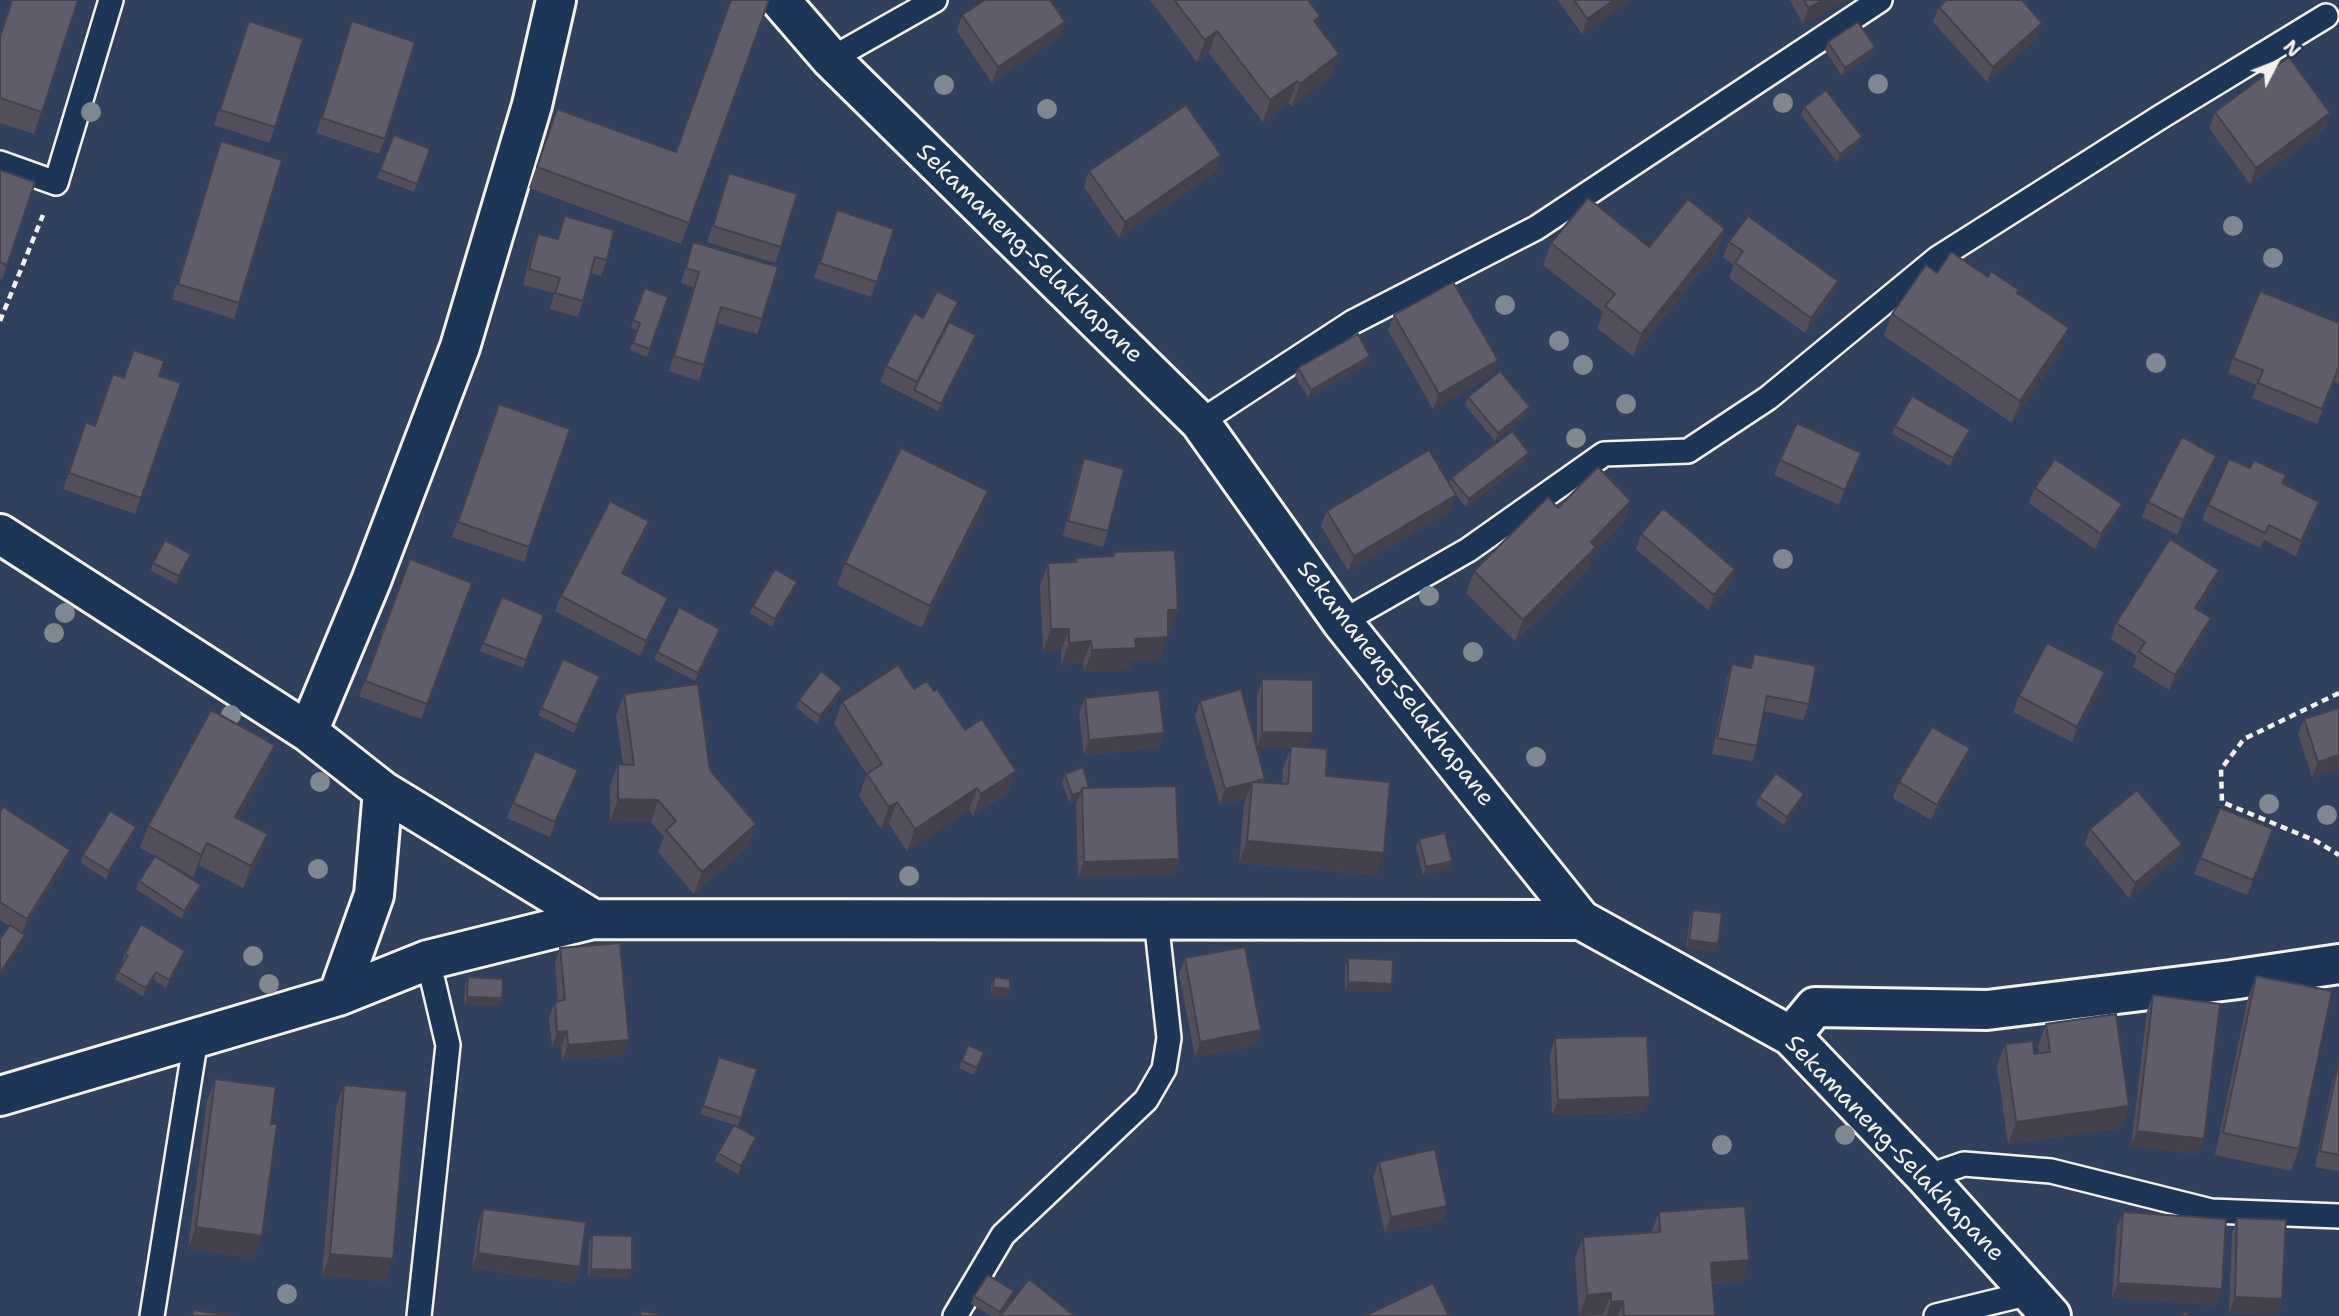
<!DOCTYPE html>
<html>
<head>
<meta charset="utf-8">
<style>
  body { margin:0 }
  #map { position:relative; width:2339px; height:1316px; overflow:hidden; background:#31415d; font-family:"Shantell Sans",sans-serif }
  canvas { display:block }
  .north { position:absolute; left:2241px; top:28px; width:70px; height:70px; -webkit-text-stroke:5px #1d3557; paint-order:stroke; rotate:48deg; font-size:19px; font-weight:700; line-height:28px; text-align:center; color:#f4f1e8 }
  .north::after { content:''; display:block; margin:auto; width:24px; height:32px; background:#f4f1e8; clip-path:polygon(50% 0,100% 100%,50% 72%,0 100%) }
</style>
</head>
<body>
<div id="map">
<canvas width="2339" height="1316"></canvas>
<div class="north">N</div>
</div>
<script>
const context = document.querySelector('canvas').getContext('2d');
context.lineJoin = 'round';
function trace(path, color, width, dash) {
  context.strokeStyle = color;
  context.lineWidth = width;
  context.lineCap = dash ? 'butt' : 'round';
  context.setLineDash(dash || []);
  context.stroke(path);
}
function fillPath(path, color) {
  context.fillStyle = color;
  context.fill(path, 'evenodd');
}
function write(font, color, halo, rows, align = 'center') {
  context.font = font + ' "Shantell Sans",sans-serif';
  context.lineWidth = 5;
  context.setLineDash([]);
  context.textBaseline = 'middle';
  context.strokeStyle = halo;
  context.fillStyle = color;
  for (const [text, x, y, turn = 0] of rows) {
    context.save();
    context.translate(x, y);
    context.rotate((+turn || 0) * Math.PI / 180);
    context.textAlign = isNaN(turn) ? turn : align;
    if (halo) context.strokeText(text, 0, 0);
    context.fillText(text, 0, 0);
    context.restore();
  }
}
const path = new Path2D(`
  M0 321 43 215
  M2339 693 2244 739 2221 769 2222 802 2316 841 2339 855`);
const lane = new Path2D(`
  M831 59 935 0
  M0 163 56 183 111 0
  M1200 422 1353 322 1536 228 1880 0
  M1342 622 1468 550 1604 454 1688 451 1768 398 1938 258 2162 116 2326 16
  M1926 1177 1964 1164 2051 1171 2211 1211 2339 1216
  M152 1316 196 1038
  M419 1316 448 1045 428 960
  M955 1316 1003 1235 1146 1100 1164 1069 1169 1038 1156 919
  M1936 1316 2030 1293`);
const street = new Path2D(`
  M0 534 308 732 383 791 593 919 1581 920
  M308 732 371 581 460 347 532 105 556 0
  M338 996 374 895 383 791
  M1791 1036 1815 1007 1987 1010 2231 980 2339 964
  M0 1096 338 996 428 960 593 919`);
const secondary = new Path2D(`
  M780 0 831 59 1200 422 1342 622 1581 920 1791 1036 1926 1177 2051 1316`);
const trees = [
  [1878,84],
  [944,85],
  [1783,103],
  [1047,109],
  [91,112],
  [2233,226],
  [2273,258],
  [1505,305],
  [1559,341],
  [2156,363],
  [1583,365],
  [1626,404],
  [1576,438],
  [1783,559],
  [1429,596],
  [65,613],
  [54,633],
  [1473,652],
  [231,715],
  [1536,757],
  [320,782],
  [2269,804],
  [2327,815],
  [318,869],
  [909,876],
  [253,956],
  [269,984],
  [1845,1135],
  [1722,1145],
  [287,1294]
];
const wall = new Path2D(`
  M11 0H78L34 134 0 123V34Z
  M769 0 681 244 529 188 557 109 676 152Z
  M1150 0H1308L1317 26 1339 54 1331 76 1292 106 1289 103 1263 122 1209 53 1197 62Z
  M1558 0H1631L1582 34Z
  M1790 0H1846L1803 24Z
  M1939 7 2042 23 2037 38 1987 82 1933 22Z
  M962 15 1065 22 1059 37 992 83 957 31Z
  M249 21 275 127 269 143 214 125Z
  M352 21 385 139 379 154 316 133Z
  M1828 42 1875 47 1872 55 1842 76 1825 50Z
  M1804 107 1859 144 1837 162 1801 115Z
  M2215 112 2330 113 2325 128 2250 184 2209 128Z
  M394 135 430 149 414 192 377 178Z
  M221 141 239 303 234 319 172 299Z
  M1221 155 1216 171 1119 238 1084 187 1089 171Z
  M0 170 35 182 2 280 0 279Z
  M729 173 781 247 775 263 707 242Z
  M565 216 607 260 601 276 591 273 583 301 578 317 550 309 554 293 523 285 532 249 538 234 557 239Z
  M832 225 894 229 871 297 814 278Z
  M1725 229 1717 251 1633 356 1597 328 1603 312 1543 265 1551 243 1649 247Z
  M693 242 762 319 757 334 717 323 699 381 669 371 693 287 681 283Z
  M1729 242 1832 296 1805 333 1729 278 1734 265 1723 257Z
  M1937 273 1988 277 2019 290 2018 294 2061 350 2012 423 1884 336 1892 314Z
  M645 288 668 297 647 357 630 350 637 330 631 328Z
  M1394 315 1498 360 1492 375 1433 409 1388 330Z
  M923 318H952L950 322 976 335 974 343 938 411 880 382 886 366Z
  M2339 323V384L2334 381 2317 424 2252 398 2257 385 2228 373 2233 358Z
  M1368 364 1308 397 1295 376 1298 368Z
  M159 376 181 383 135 514 63 489 86 422 95 426 124 378Z
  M1468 397 1530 407 1527 415 1495 441 1465 405Z
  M499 404 570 429 524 562 452 537Z
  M1895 426 1970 430 1967 438 1950 466 1892 434Z
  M1861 453 1839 505 1774 475 1780 460Z
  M1084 458 1108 531 1103 547 1063 536 1078 474Z
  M1526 461 1466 507 1454 493 1456 495 1450 511 1348 571 1321 526 1327 511 1449 484 1451 478Z
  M2211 471 2177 535 2142 517 2148 502Z
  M2283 484 2319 502 2314 517 2296 556 2264 540 2260 548 2202 520 2208 505Z
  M2035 488 2116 519 2095 549 2029 503Z
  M1631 501 1623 523 1593 553 1588 569 1515 641 1466 593 1474 571 1558 508Z
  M980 513 922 628 837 585 845 563Z
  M649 521 644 536 624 574 662 614 640 656 555 611 561 596Z
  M1641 534 1735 569 1730 585 1708 610 1636 549Z
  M1115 552 1178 610 1170 632H1168L1160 659 1132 661 1128 670 1084 672 1083 663 1061 665V651H1043L1040 585 1048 563 1074 562 1076 558 1113 556Z
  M191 554 176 584 151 571 153 563Z
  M410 559 472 583 421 719 359 696Z
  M2219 570 2213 585 2198 610 2211 618 2205 633 2169 690 2133 667 2137 656 2111 639 2116 623Z
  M794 589 772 627 750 613 753 606Z
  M544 615 523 668 480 651 483 643Z
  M718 637 695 681 654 659 657 652Z
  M1754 654 1809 704 1803 720 1764 711 1757 746 1752 761 1712 754 1727 679 1732 664 1749 668Z
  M600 676 574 733 538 715 541 708Z
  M1262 679 1326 776 1376 875 1239 863 1244 804 1246 798 1220 805 1195 716 1200 701 1257 746V695ZM1257 748H1291L1283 768 1282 784 1264 783Z
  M842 688 839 696 817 724 796 707 799 700Z
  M2100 688 2072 742 2013 712 2019 696Z
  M914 689 1008 793 973 816 969 810 907 851 889 824 881 829 859 796 867 774 834 724 842 702Z
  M624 694 710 770 756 824 748 846 694 894 658 852 664 837 651 822 610 821V786L618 764H623L616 716Z
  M1085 698 1164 733 1158 748 1084 755 1079 713Z
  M2339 708V769L2312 777 2298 734 2304 719Z
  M1970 748 1964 763 1931 820 1893 798 1899 782Z
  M267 767 239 818 268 834 260 856 243 888 199 865 193 877 158 857 201 885 198 893 182 919 136 889 139 881 155 856 140 848 148 826Z
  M1065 774 1089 788 1173 874 1078 877 1076 803 1078 800 1069 802 1062 782Z
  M572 786 550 837 507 818 513 803Z
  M1759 797 1801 801 1784 825 1756 805Z
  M2220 808 2268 844 2247 895 2194 874Z
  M0 812 64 865 22 933 25 935 22 943 0 976V939L9 926 0 920Z
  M136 827 133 835 106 879 81 863 83 855Z
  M2090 829 2182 844 2176 859 2129 898 2085 844Z
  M1419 839 1450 869 1423 875 1416 847Z
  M1693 910 1718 944 1715 952 1686 948 1690 917Z
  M560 948 623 1056 562 1060 561 1047H552L549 1017 555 1002 558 1001 555 963Z
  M125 953 182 959 166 988 153 979 143 996 115 979 118 972 124 962 122 961Z
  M1185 958 1255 1046 1195 1057 1179 973Z
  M1348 958 1392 984 1389 992 1345 990V966Z
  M2256 976 2299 1149 2291 1171 2215 1155 2248 998Z
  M468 977 502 998 499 1006 464 1005 465 985Z
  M994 977 1010 989 1007 997 991 995V985Z
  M2153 995 2198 1154 2131 1146 2147 1011Z
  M2046 1024 2129 1106 2121 1128 2008 1144 1997 1066 2005 1044 2034 1054 2039 1053 2038 1046Z
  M1555 1038 1644 1112 1552 1115 1550 1054Z
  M968 1045 981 1060 974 1075 959 1068Z
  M719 1057 757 1069 738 1126 756 1137 754 1145 738 1174 715 1161 718 1153 734 1125 700 1114Z
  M2338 1064H2339V1171L2315 1167 2333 1079Z
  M215 1079 271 1124 262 1236 254 1258 188 1249 207 1101Z
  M344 1085 385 1281 322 1276 336 1107Z
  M1379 1162 1447 1206 1442 1221 1385 1233 1373 1177Z
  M483 1209 580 1267 574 1283 472 1268 478 1224Z
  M1659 1212 1749 1260 1741 1282 1712 1284 1715 1316H1579L1575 1259 1583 1237 1651 1233Z
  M2123 1212 2216 1305 2112 1298 2117 1227Z
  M2237 1218 2282 1299 2277 1315 2229 1313 2232 1233Z
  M592 1235 632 1270 629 1278 588 1277 589 1243Z
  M974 1296 1011 1299 1004 1311 1075 1316H991L971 1304Z`);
const shadedWall = new Path2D(`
  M1614 0H1631L1582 34 1587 19Z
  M1824 0H1846L1803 24 1808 8Z
  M1320 16 1312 38 1314 21Z
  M1065 22 1059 37 992 83 998 67Z
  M2042 23 2037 38 1987 82 1993 67Z
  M1217 31 1209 53 1197 62 1205 40Z
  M1875 47 1872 55 1842 76 1845 68Z
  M1339 54 1331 76 1292 106 1300 84Z
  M1297 81 1289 103 1263 122 1270 100Z
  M2330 113 2325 128 2250 184 2256 168Z
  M1862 137 1859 144 1837 162 1840 154Z
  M1221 155 1216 171 1119 238 1125 222Z
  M1725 229 1717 251 1633 356 1641 334Z
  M1838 281 1832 296 1805 333 1811 318Z
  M958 302 952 318 915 390H914L917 382Z
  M2069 328 2061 350 2012 423 2020 401Z
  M976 335 974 343 938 411 941 404Z
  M1370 356 1368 364 1308 397 1311 390Z
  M1498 360 1492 375 1433 409 1439 394Z
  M1530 407 1527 415 1495 441 1498 433Z
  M1970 430 1967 438 1950 466 1953 458Z
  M1529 453 1526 461 1466 507 1469 499Z
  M1861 453 1856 469 1839 505 1845 490Z
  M2216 456 2211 471 2177 535 2183 520Z
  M988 491 980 513 922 628 930 606Z
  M1456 495 1450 511 1348 571 1354 556Z
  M1631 501 1623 523 1593 553 1588 569 1515 641 1523 620 1591 542Z
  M2319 502 2314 517 2296 556 2301 541Z
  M2122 504 2116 519 2095 549 2101 534Z
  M649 521 644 536 616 589 622 573Z
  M191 554 188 562 176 584 179 576Z
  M1735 569 1730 585 1708 610 1714 595Z
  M2219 570 2213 585 2189 623 2195 608Z
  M797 582 794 589 772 627 775 619Z
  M668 598 662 614 640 656 646 641Z
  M1168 610H1178L1170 632H1160Z
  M2211 618 2205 633 2169 690 2175 675Z
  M720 629 718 637 695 681 698 673Z
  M1051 629H1069L1061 651H1043Z
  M1168 637 1160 659 1132 661 1128 670 1084 672 1092 650 1135 639Z
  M1091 641 1083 663 1061 665 1069 643Z
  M2105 672 2100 688 2072 742 2077 727Z
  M842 688 839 696 817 724 820 716Z
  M1262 732 1313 733 1307 748H1257Z
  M1164 733 1158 748 1084 755 1089 740Z
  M275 745 267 767 227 839 235 817Z
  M1970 748 1964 763 1931 820 1937 805Z
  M2339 755V769L2312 777 2318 762Z
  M578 770 572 786 550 837 555 822Z
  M1016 771 1008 793 973 816 981 794Z
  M1252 782 1246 798 1220 805 1225 789Z
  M977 788 969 810 907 851 915 829Z
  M1081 792 1078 800 1069 802 1072 795Z
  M1804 794 1801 801 1784 825 1787 817Z
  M618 799 658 800 651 822 610 821Z
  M897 802 889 824 881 829 889 807Z
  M756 824 748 846 694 894 702 872Z
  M136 827 133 835 106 879 109 871Z
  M268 834 260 856 243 888 251 866Z
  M1247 841 1384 853 1376 875 1239 863Z
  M207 843 199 865 193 877 201 855Z
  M2182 844 2176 859 2129 898 2135 883Z
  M70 850 64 865 22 934 27 919Z
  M1179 859 1173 874 1078 877 1084 862Z
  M1452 861 1450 869 1423 875 1426 867Z
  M201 885 198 893 182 919 184 911Z
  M25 935 22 943 0 976V973Z
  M1689 940 1718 944 1715 952 1686 948Z
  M185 951 182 959 166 988 169 980Z
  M156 972 153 979 143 996 146 988Z
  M1348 982 1392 984 1389 992 1345 990Z
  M993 987 1010 989 1007 997 991 995Z
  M467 997 502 998 499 1006 464 1005Z
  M1261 1030 1255 1046 1195 1057 1200 1042Z
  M567 1031 561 1047H552L557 1032Z
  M629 1040 623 1056 562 1060 568 1045Z
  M1650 1097 1644 1112 1552 1115 1558 1100Z
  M2129 1106 2121 1128 2008 1144 2016 1122Z
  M2137 1131 2204 1139 2198 1154 2131 1146Z
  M756 1137 754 1145 738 1174 741 1166Z
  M1447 1206 1442 1221 1385 1233 1391 1217Z
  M196 1227 262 1236 254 1258 188 1249Z
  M478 1253 580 1267 574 1283 472 1268Z
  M330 1254 393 1259 385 1281 322 1276Z
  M1749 1260 1741 1282 1703 1284 1711 1263Z
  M591 1269 632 1270 629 1278 588 1277Z
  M2118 1283 2222 1289 2216 1305 2112 1298Z
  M1014 1291 1011 1299 1000 1316H999Z
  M1611 1293 1603 1315 1579 1316 1587 1295Z
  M2235 1297 2282 1299 2277 1315 2229 1313Z
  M1623 1301 1618 1316H1606L1611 1302Z`);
const building = new Path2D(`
  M12 0H78L42 112 0 98V37Z
  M731 0H769L689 223 537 167 557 109 676 152Z
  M985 0H1050L1065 22 998 67 962 15Z
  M1174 0H1308L1320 16 1314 21 1339 54 1300 84 1297 81 1270 100 1217 31 1205 40Z
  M1574 0H1614L1587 19Z
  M1804 0H1824L1808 8Z
  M1946 0H2022L2042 23 1993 67 1939 7Z
  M249 21 303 39 275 127 220 110Z
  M352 21 415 42 385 139 322 118Z
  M1858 22 1875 47 1845 68 1828 42Z
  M2289 57 2330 113 2256 168 2215 112Z
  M1826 90 1862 137 1840 154 1804 107Z
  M1186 105 1221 155 1125 222 1089 171Z
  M394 135 430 149 417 184 380 170Z
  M221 141 282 160 239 303 178 284Z
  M0 170 35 182 7 265 0 262Z
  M729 173 797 194 781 247 713 226Z
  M1588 198 1649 247 1688 199 1725 229 1641 334 1605 306 1615 294 1551 243Z
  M837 210 894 229 877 282 820 263Z
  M565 216 614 230 607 260 595 257 583 301 555 293 560 278 529 269 538 234 558 239Z
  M1748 216 1838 281 1811 318 1735 263 1743 251 1729 242Z
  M693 242 778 267 762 319 721 307 704 365 674 356 699 272 686 268Z
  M1951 252 1988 277 1991 271 2019 290 2017 293 2069 328 2020 401 1892 314 1926 265 1937 273Z
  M1453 282 1498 360 1439 394 1394 315Z
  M645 288 668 297 650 349 633 343 640 323 633 320Z
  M937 291 958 302 917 382 886 366 914 313 923 318Z
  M2260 291 2339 323V367L2322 409 2258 383 2263 370 2233 358Z
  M949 322 976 335 941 404 914 390Z
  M1358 334 1370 356 1311 390 1298 368Z
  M134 350 164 361 159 376 181 383 141 498 69 473 86 422 95 426 113 374 124 378Z
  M1500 371 1530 407 1498 433 1468 397Z
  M1912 396 1970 430 1953 458 1895 426Z
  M499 404 570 429 529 547 458 522Z
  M1797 423 1861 453 1845 490 1780 460Z
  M1512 431 1529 453 1469 499 1451 478Z
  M2182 437 2216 456 2183 520 2148 502Z
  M901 448 988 491 930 606 845 563Z
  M1429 450 1456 495 1354 556 1327 511Z
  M1084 458 1124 469 1108 531 1068 521Z
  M2055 459 2122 504 2101 534 2035 488Z
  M2229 459 2250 468 2254 460 2286 475 2282 483 2319 502 2301 541 2269 525 2265 533 2208 505Z
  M1598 467 1631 501 1591 542 1596 547 1523 620 1474 571 1548 497 1558 508Z
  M610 501 649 521 622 573 668 598 646 641 561 596Z
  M1663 508 1735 569 1714 595 1641 534Z
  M2170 539 2219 570 2195 608 2211 618 2175 675 2139 652 2145 642 2116 623Z
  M165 540 191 554 179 576 153 563Z
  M1175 550 1178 610H1168V637L1135 639 1136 648 1092 650 1091 641 1069 643V629H1051L1048 563 1076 562V558L1114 556 1115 552Z
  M410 559 472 583 427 704 365 681Z
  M775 569 797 582 775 619 753 606Z
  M502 597 544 615 526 660 483 643Z
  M679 607 720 629 698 673 657 652Z
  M2047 643 2105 672 2077 727 2019 696Z
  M1754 654 1816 666 1809 704 1767 696 1757 746 1717 738 1732 664 1751 668Z
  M563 659 600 676 577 725 541 708Z
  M898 665 914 689 927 681 934 691 937 689 965 730 982 719 1016 771 981 794 977 788 915 829 897 802 889 807 867 774 882 764 842 702Z
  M821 671 842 688 820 716 799 700Z
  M1262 679 1313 680V733L1262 732Z
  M698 684 710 770 756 824 702 872 666 830 676 821 658 800 618 799V764L634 765 624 694Z
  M1241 689 1265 779 1225 789 1200 701Z
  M1159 690 1164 733 1089 740 1085 698Z
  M2339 708V755L2318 762 2304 719Z
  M211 710 275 745 235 817 268 834 251 866 207 843 201 855 148 826Z
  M1932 727 1970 748 1937 805 1899 782Z
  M1291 746 1327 749 1326 776 1390 782 1384 853 1247 841 1252 782 1288 784Z
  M535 751 578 770 555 822 513 803Z
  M1083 767 1089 788H1082L1081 792 1072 795 1065 774Z
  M1776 773 1804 794 1787 817 1759 797Z
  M1176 786 1179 859 1084 862 1082 788Z
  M2137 790 2182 844 2135 883 2090 829Z
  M3 807 70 850 27 919 0 902V812Z
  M2220 808 2273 829 2253 880 2200 858Z
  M110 811 136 827 109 871 83 855Z
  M1445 833 1452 861 1426 867 1419 839Z
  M155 856 201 885 184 911 139 881Z
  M1693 910 1722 913 1718 944 1689 940Z
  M141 924 185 951 169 980 156 972 146 988 118 972 128 955 125 953Z
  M10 925 25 935 0 973V939Z
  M620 943 629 1040 568 1045 567 1031 557 1032 555 1002 565 1000 560 948Z
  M1245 947 1261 1030 1200 1042 1185 958Z
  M1348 958 1393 960 1392 984 1348 982Z
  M2256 976 2332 991 2299 1149 2223 1133Z
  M468 977 503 979 502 998 467 997Z
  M994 977 1010 979V989L993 987Z
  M2153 995 2220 1004 2204 1139 2137 1131Z
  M2116 1014 2129 1106 2016 1122 2005 1044 2033 1041 2034 1054 2050 1052 2046 1024Z
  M1647 1036 1650 1097 1558 1100 1555 1038Z
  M968 1045 984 1052 977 1068 962 1061Z
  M719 1057 757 1069 741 1118 703 1106Z
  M2338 1064H2339V1155L2320 1151Z
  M215 1079 276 1087 271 1124H277L262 1236 196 1227Z
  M344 1085 407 1091 393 1259 330 1254Z
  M734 1125 756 1137 741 1166 718 1153Z
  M1435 1149 1447 1206 1391 1217 1379 1162Z
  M1745 1206 1749 1260 1711 1263 1715 1316H1624L1623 1301 1611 1302V1293L1587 1295 1583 1237 1660 1232 1659 1212Z
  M483 1209 586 1222 580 1267 478 1253Z
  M2123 1212 2226 1219 2222 1289 2118 1283Z
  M2237 1218 2286 1220 2282 1299 2235 1297Z
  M592 1235 632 1236V1270L591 1269Z
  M988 1275 1014 1291 1000 1312 974 1296Z
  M1029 1279 1075 1316H1002L1001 1315Z
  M1433 1283 1449 1316H1365Z
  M193 1310 233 1316H192Z
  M641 1311 658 1314V1316H640Z
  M2184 1312 2190 1316H2181Z`);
const streetNames = [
  ["Sekamaneng-Selakhapane",1029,254,44],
  ["Sekamaneng-Selakhapane",1395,684,52],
  ["Sekamaneng-Selakhapane",1894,1149,46]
];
trace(lane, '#f4f1e8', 28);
trace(street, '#f4f1e8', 44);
trace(secondary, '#f4f1e8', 44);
trace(path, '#f4f1e8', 4.5, [7, 5]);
trace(lane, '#1d3557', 23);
trace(street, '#1d3557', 38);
trace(secondary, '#1d3557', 38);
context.fillStyle = '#7f8891';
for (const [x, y] of trees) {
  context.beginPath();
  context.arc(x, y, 10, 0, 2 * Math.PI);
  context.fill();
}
fillPath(wall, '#53505c');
fillPath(shadedWall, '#43414b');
fillPath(building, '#605d6b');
trace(building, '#43414b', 2);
write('24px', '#f4f1e8', '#1d3557', streetNames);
</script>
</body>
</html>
